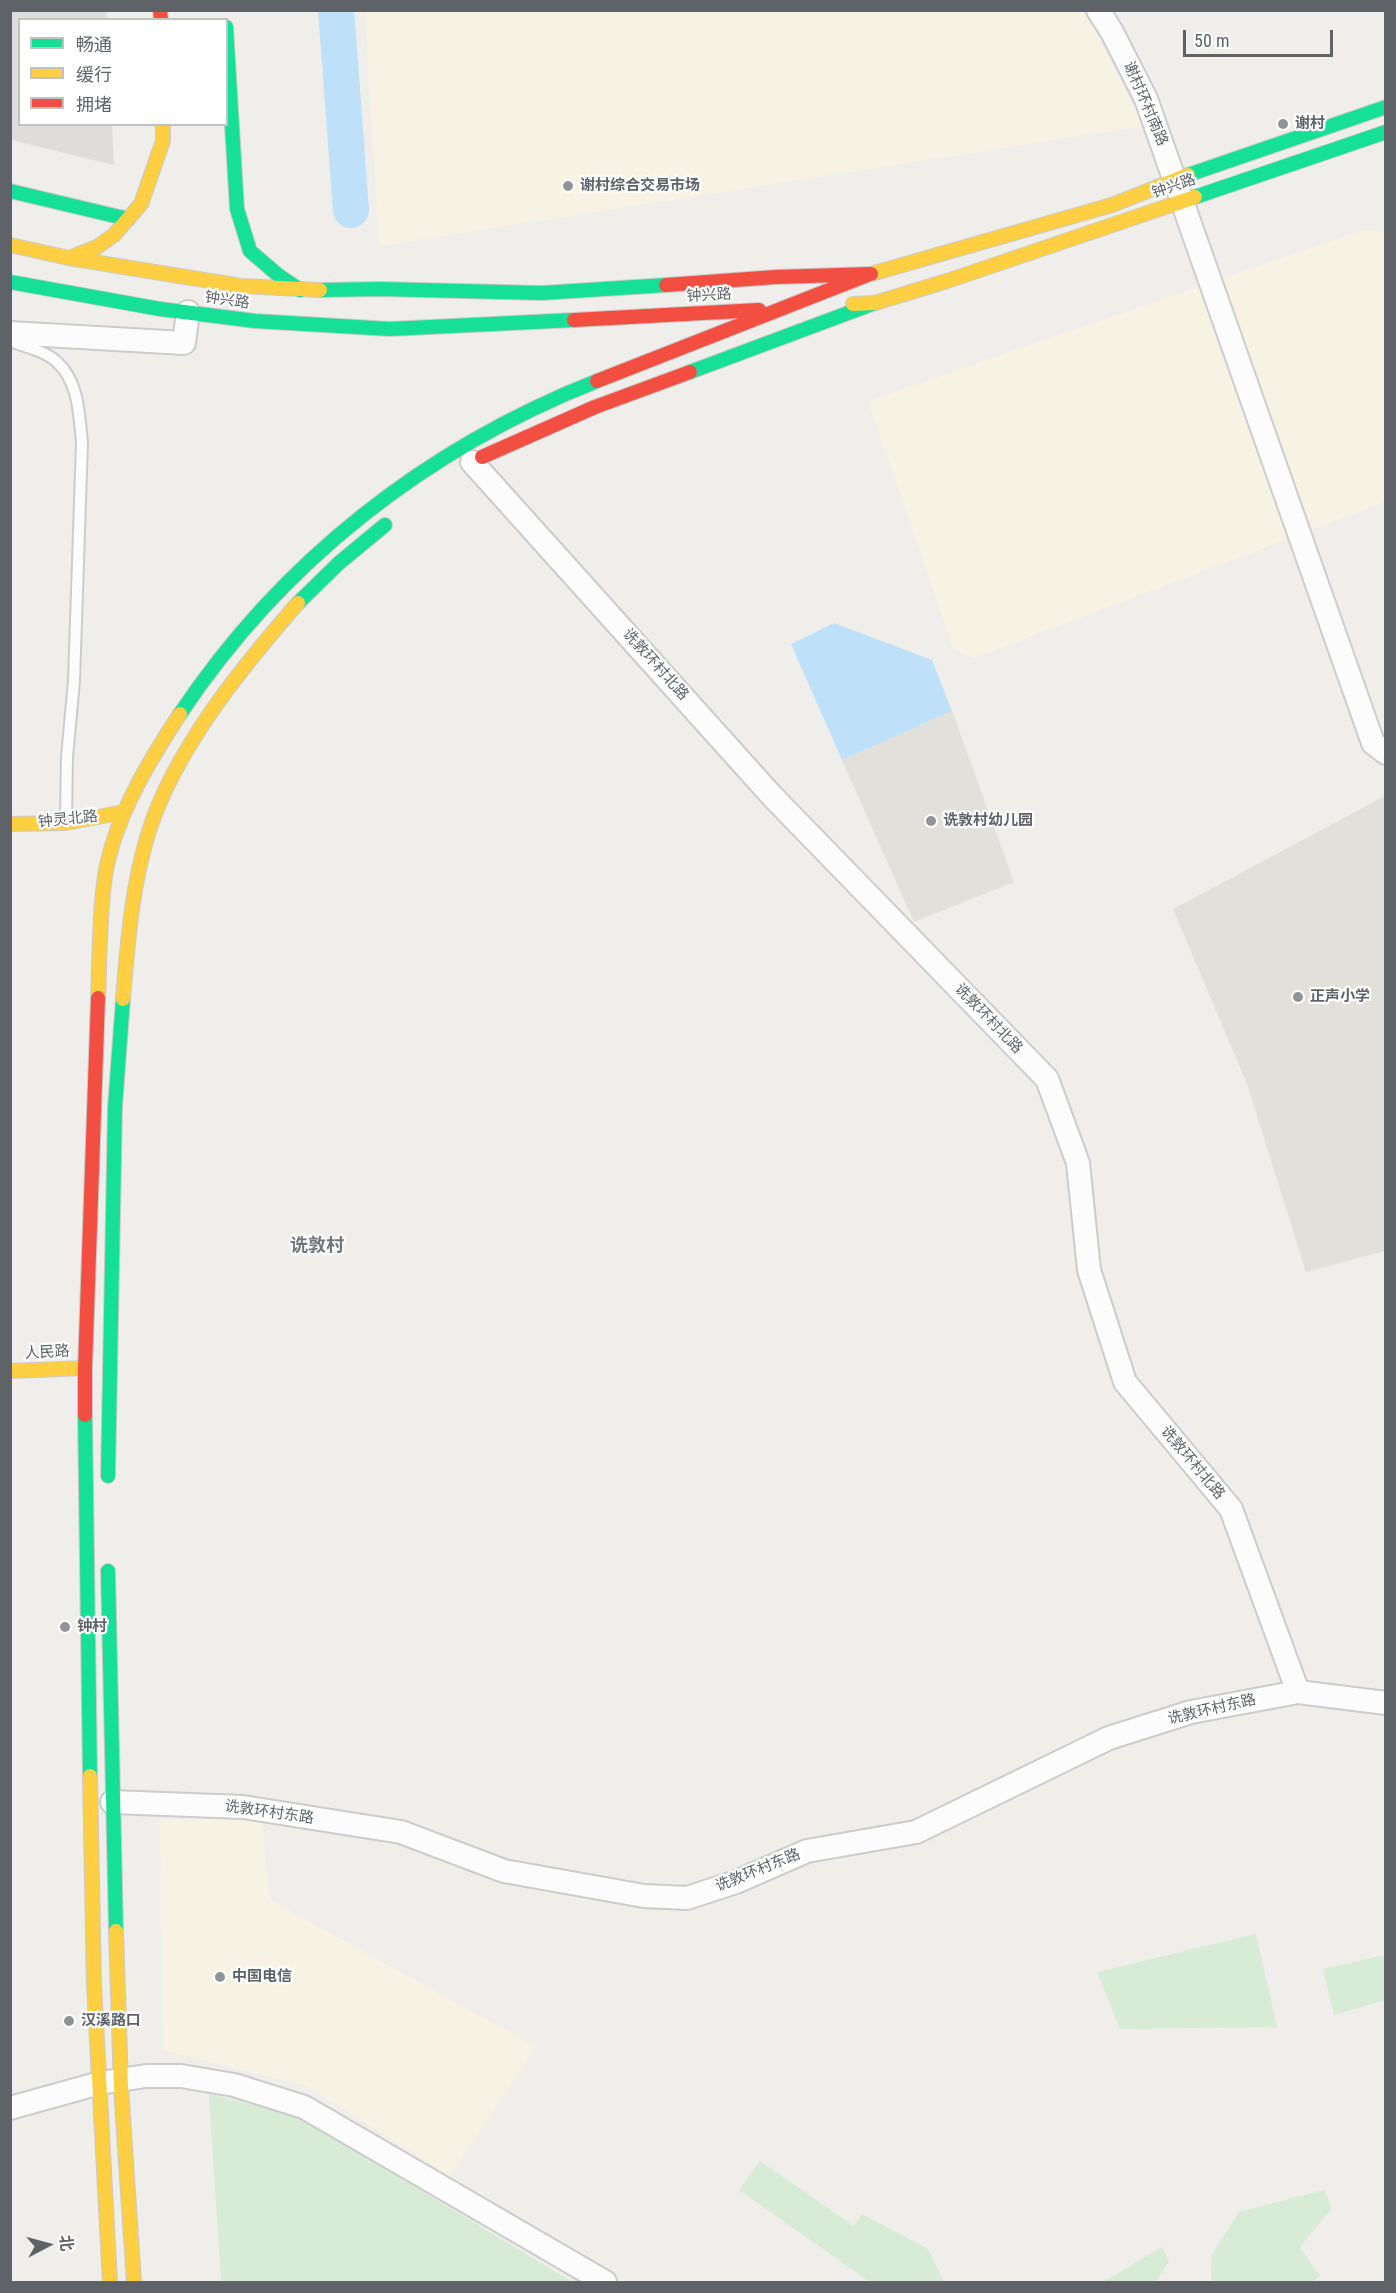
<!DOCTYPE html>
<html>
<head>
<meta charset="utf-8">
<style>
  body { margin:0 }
  #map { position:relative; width:1396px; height:2293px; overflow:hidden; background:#efeeea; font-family:"Roboto Condensed","Noto Sans SC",sans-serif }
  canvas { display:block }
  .frame { position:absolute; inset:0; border:12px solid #5f6368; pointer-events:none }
  .legend { position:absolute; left:18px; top:18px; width:210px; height:108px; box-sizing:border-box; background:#fff; border:2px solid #bfc1c3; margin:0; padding:8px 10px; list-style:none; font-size:18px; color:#5f6368 }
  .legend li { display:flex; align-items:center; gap:12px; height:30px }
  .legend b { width:30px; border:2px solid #bfc1c3 }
  .north { position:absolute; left:18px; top:2215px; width:60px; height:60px; -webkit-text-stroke:4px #fff; paint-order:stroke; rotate:84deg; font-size:16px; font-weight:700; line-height:24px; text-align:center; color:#5f6368 }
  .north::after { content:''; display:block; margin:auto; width:21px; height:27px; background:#5f6368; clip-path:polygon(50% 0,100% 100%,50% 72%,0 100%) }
  .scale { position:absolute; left:1183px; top:30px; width:150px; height:27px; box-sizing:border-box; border:3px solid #5f6368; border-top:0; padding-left:8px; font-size:18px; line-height:21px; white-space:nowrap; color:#5f6368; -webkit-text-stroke:4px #fff; paint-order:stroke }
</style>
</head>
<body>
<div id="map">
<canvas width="1396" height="2293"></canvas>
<div class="frame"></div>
<ul class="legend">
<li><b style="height:8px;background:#16e098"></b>畅通</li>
<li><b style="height:8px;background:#ffcf43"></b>缓行</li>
<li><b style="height:8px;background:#f24e42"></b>拥堵</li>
</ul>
<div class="north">北</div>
<div class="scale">50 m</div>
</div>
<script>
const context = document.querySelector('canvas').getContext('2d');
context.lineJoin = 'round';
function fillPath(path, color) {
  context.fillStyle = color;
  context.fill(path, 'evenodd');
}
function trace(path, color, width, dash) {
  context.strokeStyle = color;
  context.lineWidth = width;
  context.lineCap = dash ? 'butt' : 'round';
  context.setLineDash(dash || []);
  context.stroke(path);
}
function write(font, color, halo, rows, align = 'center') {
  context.font = font + ' "Roboto Condensed","Noto Sans SC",sans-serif';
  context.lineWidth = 4.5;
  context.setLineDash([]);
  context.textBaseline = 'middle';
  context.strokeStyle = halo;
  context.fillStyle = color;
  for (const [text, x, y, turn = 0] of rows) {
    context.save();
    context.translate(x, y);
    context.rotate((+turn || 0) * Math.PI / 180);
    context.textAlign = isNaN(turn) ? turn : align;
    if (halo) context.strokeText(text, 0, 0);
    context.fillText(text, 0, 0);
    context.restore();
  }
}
const commercial = new Path2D(`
  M365 11H1081L1098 36 1143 126 379 246Z
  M1363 230 1385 232V502L974 658 954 650 868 401Z
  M160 1819 261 1820 270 1900 536 2047 450 2176 307 2086 163 2050Z`);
const industrial = new Path2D(`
  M11 10 107 11V19L20 20V124L112 125 114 165 11 140Z`);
const education = new Path2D(`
  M952 711 1014 882 914 922 842 760Z
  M1385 796V1251L1306 1272 1247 1084 1173 909Z`);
const green = new Path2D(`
  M1256 1934 1277 2027 1120 2029 1097 1972Z
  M1385 1955V2000L1334 2015 1323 1969Z
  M209 2094 298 2116 572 2282H221Z
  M760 2161 854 2226 862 2214 928 2249 944 2282H870L739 2190Z
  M1324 2190 1332 2208 1300 2247 1320 2276 1311 2282H1211L1212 2254 1239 2212Z
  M1162 2247 1169 2261 1156 2282H1103Z`);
const water = new Path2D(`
  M834 623 932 660 952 711 842 760 791 644Z`);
const river = new Path2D(`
  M336 10 351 210`);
const lane = new Path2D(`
  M10 341C26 347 45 351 57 362 79 382 79 415 82 442L74 681 67 757 66 820`);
const street = new Path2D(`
  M1098 10 1112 32 1146 99 1373 743 1386 753
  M10 333 184 343 188 312
  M472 462 772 796 1047 1079 1078 1163 1089 1270 1125 1382 1231 1509 1298 1692
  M112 1802 243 1807 401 1832 504 1871 644 1896 687 1898 736 1882 807 1851 916 1832 1109 1738 1191 1712 1298 1692 1386 1703
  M10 2108 100 2083 146 2076H181L234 2085 304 2107 605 2282`);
const fast = new Path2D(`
  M226 27 237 209 250 251 278 275 300 290
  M1188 175 1386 107
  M10 191 128 219
  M1195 197 1386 132
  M10 282 160 309 255 321 390 329 574 320
  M320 290 380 289 542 293 666 285
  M690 372 875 303
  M298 603 339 563 385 525
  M180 714C282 561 427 448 597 381
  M85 1415 90 1776
  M108 1476 115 1107 123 999
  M108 1571 116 1931`);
const slow = new Path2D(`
  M10 245 69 258 241 286 320 290
  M69 258 97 247 114 235 141 204 163 141V124
  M871 274 1112 205 1188 175
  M853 304 875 303 947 281 1195 197
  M10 824 66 823 124 812
  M98 998C100 956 99 912 106 870 117 814 149 761 180 714
  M123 999C128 937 133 872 155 814 185 737 244 665 298 603
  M10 1371 85 1368
  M90 1776 94 1984 110 2282
  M116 1931 121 2087 134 2282`);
const jam = new Path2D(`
  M160 10 161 20
  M666 285 776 277 871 274
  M574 320 759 310
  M597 381 870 274
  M482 457 595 407 690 372
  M85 1415V1368L98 998`);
const markers = [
  [1283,124,6,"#919496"],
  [568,186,6,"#919496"],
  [931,821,6,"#919496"],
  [1298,997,6,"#919496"],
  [65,1627,6,"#919496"],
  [220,1977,6,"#919496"],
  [69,2021,6,"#919496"]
];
const streetNames = [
  ["谢村环村南路",1145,104,67],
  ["钟兴路",1174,187,-19],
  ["钟兴路",709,296,-3],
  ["钟兴路",227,301,8],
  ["诜敦环村北路",655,665,48],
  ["钟灵北路",68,820,-6],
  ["诜敦环村北路",988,1019,46],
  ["人民路",47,1353,-3],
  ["诜敦环村北路",1192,1463,50],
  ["诜敦环村东路",1212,1710,-13],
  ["诜敦环村东路",269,1813,8],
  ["诜敦环村东路",758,1871,-22]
];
const poiNames = [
  ["谢村",1295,124],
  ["谢村综合交易市场",580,186],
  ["诜敦村幼儿园",943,821],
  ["正声小学",1310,997],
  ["钟村",77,1627],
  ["中国电信",232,1977],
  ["汉溪路口",81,2021]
];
const quarterNames = [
  ["诜敦村",317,1246]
];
fillPath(commercial, '#f7f3e4');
fillPath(industrial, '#dfddda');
fillPath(education, '#e2e0da');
fillPath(green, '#d8ebd6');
fillPath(water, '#bfe0f9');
trace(river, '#bfe0f9', 36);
trace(lane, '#cbcccc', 14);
trace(street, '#cbcccc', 26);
trace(fast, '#cacacb', 16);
trace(slow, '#cacacb', 16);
trace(jam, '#cacacb', 16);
trace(lane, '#fdfcfc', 10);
trace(street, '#fdfcfc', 22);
trace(fast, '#16e098', 14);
trace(slow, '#ffcf43', 14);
trace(jam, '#f24e42', 14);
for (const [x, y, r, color] of markers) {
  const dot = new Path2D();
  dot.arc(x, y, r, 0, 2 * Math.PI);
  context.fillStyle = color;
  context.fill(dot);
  trace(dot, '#fff', 2);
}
write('15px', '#5f6368', '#fff', streetNames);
write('bold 15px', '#5f6368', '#fff', poiNames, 'left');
write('bold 18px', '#70757a', '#fff', quarterNames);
</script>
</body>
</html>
